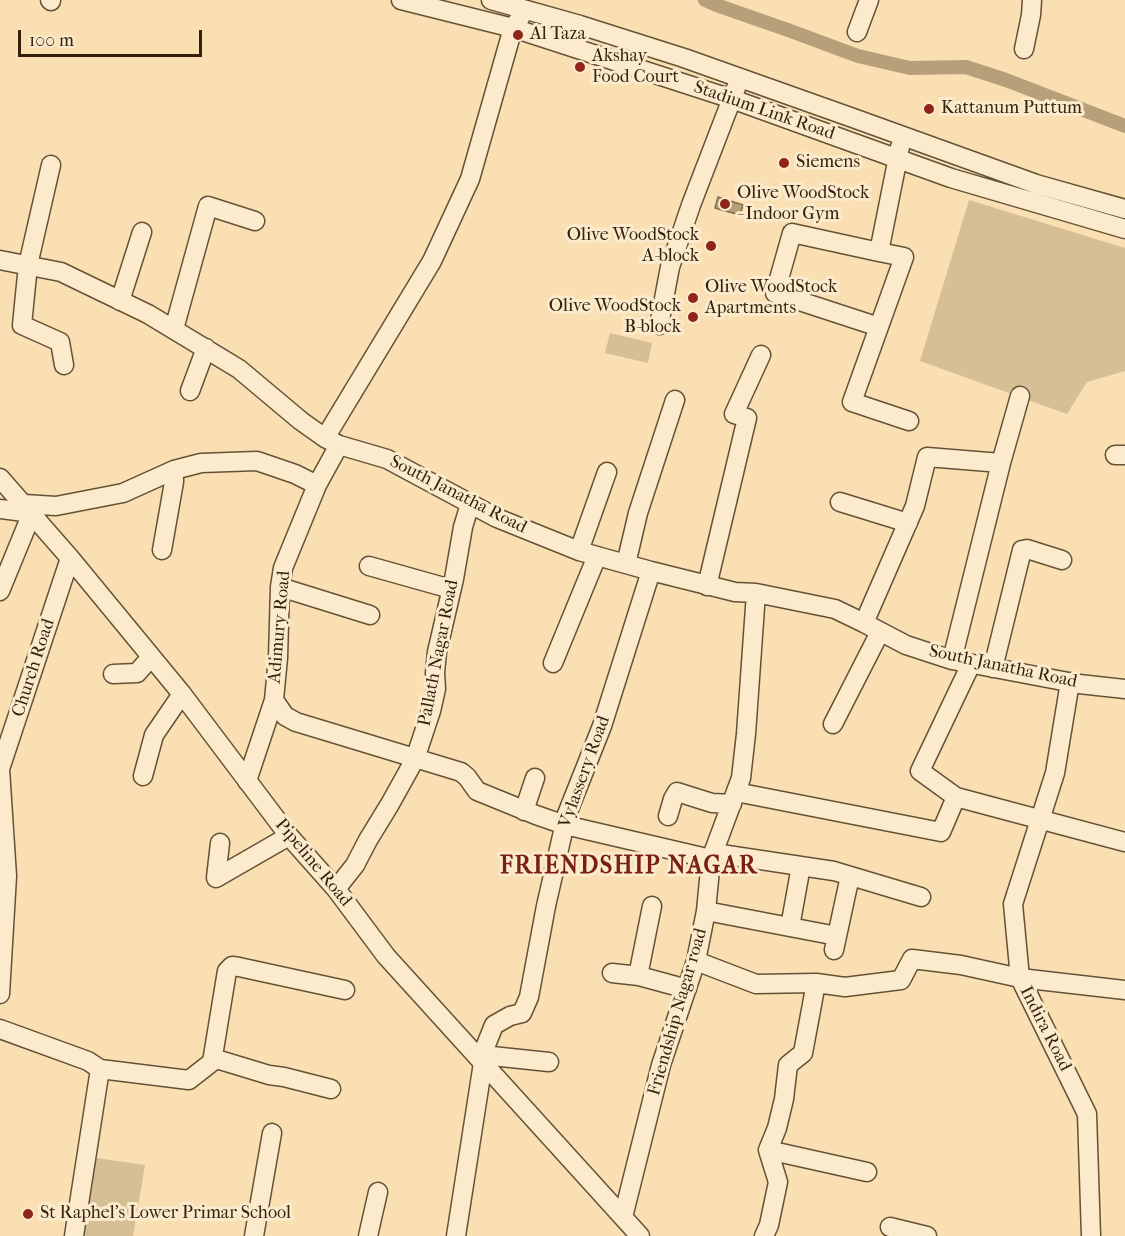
<!DOCTYPE html>
<html>
<head>
<meta charset="utf-8">
<style>
  body { margin:0 }
  #map { position:relative; width:1125px; height:1236px; overflow:hidden; background:#f9dfb1; font-family:"IM FELL French Canon",serif }
  canvas { display:block }
  .scale { position:absolute; left:18px; top:30px; width:184px; height:27px; box-sizing:border-box; border:3px solid #33230d; border-top:0; padding-left:8px; font-size:18px; line-height:21px; white-space:nowrap; color:#33230d; -webkit-text-stroke:4px #fbeacc; paint-order:stroke }
</style>
</head>
<body>
<div id="map">
<canvas width="1125" height="1236"></canvas>
<div class="scale">100 m</div>
</div>
<script>
const context = document.querySelector('canvas').getContext('2d');
context.lineJoin = 'round';
function fillPath(path, color) {
  context.fillStyle = color;
  context.fill(path, 'evenodd');
}
function trace(path, color, width, dash) {
  context.strokeStyle = color;
  context.lineWidth = width;
  context.lineCap = dash ? 'butt' : 'round';
  context.setLineDash(dash || []);
  context.stroke(path);
}
function write(font, color, halo, rows, align = 'center') {
  context.font = font + ' "IM FELL French Canon",serif';
  context.lineWidth = 6;
  context.setLineDash([]);
  context.textBaseline = 'middle';
  context.strokeStyle = halo;
  context.fillStyle = color;
  for (const [text, x, y, turn = 0] of rows) {
    context.save();
    context.translate(x, y);
    context.rotate((+turn || 0) * Math.PI / 180);
    context.textAlign = isNaN(turn) ? turn : align;
    if (halo) context.strokeText(text, 0, 0);
    context.fillText(text, 0, 0);
    context.restore();
  }
}
const green = new Path2D(`
  M969 200 1125 248V371L1087 382 1067 414 920 361Z
  M610 333 652 343 648 363 605 353Z
  M90 1157 145 1165 133 1236H78Z`);
const water = new Path2D(`
  M718 197 743 205 740 215 715 208Z`);
const canal = new Path2D(`
  M705 0 716 5 788 30 858 56 910 68 966 67 1006 80 1125 126`);
const minor = new Path2D(`
  M50 0 51 1
  M401 0 513 28 732 99 951 178 1125 229
  M491 0 580 25 684 58 853 118 1036 184 1125 209
  M857 32 869 0
  M1024 49 1031 15 1032 0
  M900 147 879 252 904 257 852 402 909 421
  M51 165 28 265 22 325 60 342 64 365
  M879 252 792 233 775 293 879 327
  M0 260 61 272 148 314 239 369 301 421 325 438 339 445 387 459 497 518 579 551 651 571 735 592 756 593 835 609 864 623 906 645 952 660 1079 684 1125 689
  M120 301 142 232
  M659 325 670 267 691 205 736 88
  M174 329 208 206 255 221
  M190 391 206 348
  M325 438 432 261 470 179 513 28 520 18
  M1115 455H1125
  M0 478 70 558 182 694 289 836 336 889 386 956 640 1236
  M840 502 908 523
  M24 504 56 506 123 493 174 470 201 463 257 461 295 474 317 485
  M0 509 32 513 0 591
  M162 550 174 482V470
  M579 551 607 472
  M626 564 638 513 675 400
  M369 566 451 589
  M707 586 747 418 734 414 761 355
  M280 587 370 615
  M864 623 915 506 927 457 1001 463
  M952 660 1001 463 1020 396
  M553 663 597 556
  M993 668 1022 550 1027 549 1062 560
  M113 674 137 673 151 657
  M1070 682 1055 773 1013 904 1020 978 1087 1114 1091 1236
  M274 700 285 716 296 722 461 772 467 777 477 791 536 815 565 825 711 859
  M833 724 880 632
  M143 776 154 735 182 694
  M247 781 274 700 278 658 280 587 283 568 317 485 339 445
  M736 792 941 832 956 797 920 771 971 664
  M956 797 1125 842
  M524 811 535 778
  M668 816 673 799 677 792 712 803 732 804
  M220 843 216 878 289 836
  M714 853 834 871 921 897
  M336 889 355 865 368 840 390 804 415 759 431 711 436 689 435 673 437 652 454 579 463 527 470 504
  M706 911 837 936
  M790 927 801 866
  M834 950 850 876
  M696 961 756 984 816 983 845 987 901 980 912 959 961 965 1020 978 1125 990
  M612 973 639 976 687 989
  M638 976 652 906
  M0 994 7 876 0 769 70 558
  M0 1029 88 1061 100 1069 189 1080 212 1062 227 971 232 966 239 967 345 990
  M482 1055 549 1062
  M213 1058 269 1075 284 1077 331 1089
  M480 1060 494 1025 510 1016 522 1013 529 997 546 906 567 814 602 726 651 571
  M768 1150 867 1172
  M623 1217 661 1065 696 961 706 911 711 859 741 778 746 734 756 593
  M890 1227 927 1236
  M74 1236 100 1069
  M254 1236 272 1133
  M368 1236 378 1192
  M456 1236 483 1063
  M764 1236 769 1225 778 1182 768 1150 777 1128 784 1099 788 1065 803 1053 816 983`);
const markers = [
  [518,35,6,"#8f2418"],
  [580,67,6,"#8f2418"],
  [929,109,6,"#8f2418"],
  [784,163,6,"#8f2418"],
  [725,204,6,"#8f2418"],
  [711,246,6,"#8f2418"],
  [693,298,6,"#8f2418"],
  [693,317,6,"#8f2418"],
  [28,1214,6,"#8f2418"]
];
const poiNames = [
  ["Al Taza",530,35],
  ["Akshay",592,57],
  ["Food Court",592,78],
  ["Kattanum Puttum",941,109],
  ["Siemens",796,163],
  ["Olive WoodStock",737,194],
  ["- Indoor Gym",737,215],
  ["Olive WoodStock",699,236,"right"],
  ["A-block",699,257,"right"],
  ["Olive WoodStock",705,288],
  ["Apartments",705,309],
  ["Olive WoodStock",681,307,"right"],
  ["B-block",681,328,"right"],
  ["St Raphel's Lower Primar School",40,1214]
];
const streetNames = [
  ["Stadium Link Road",764,111,19],
  ["South Janatha Road",458,495,27],
  ["Adimury Road",280,627,-85],
  ["Pallath Nagar Road",439,653,-79],
  ["South Janatha Road",1003,667,12],
  ["Church Road",34,668,-72],
  ["Vylassery Road",585,772,-70],
  ["Pipeline Road",313,863,50],
  ["Friendship Nagar road",678,1012,-74],
  ["Indira Road",1045,1029,63]
];
const districtNames = [
  ["FRIENDSHIP NAGAR",629,867]
];
fillPath(green, '#d7bf95');
fillPath(water, '#b69f79');
trace(water, '#826d4e', 1.5);
trace(canal, '#b69f79', 14);
trace(minor, '#645236', 21);
trace(minor, '#fbeacc', 18);
for (const [x, y, r, color] of markers) {
  const dot = new Path2D();
  dot.arc(x, y, r, 0, 2 * Math.PI);
  context.fillStyle = color;
  context.fill(dot);
  trace(dot, '#fbeacc', 2);
}
write('18px', '#33230d', '#fbeacc', poiNames, 'left');
write('18px', '#33230d', '#fbeacc', streetNames);
context.letterSpacing = '1.5px';
write('bold 24px', '#7a1f14', '#fbeacc', districtNames);
context.letterSpacing = '0px';
</script>
</body>
</html>
